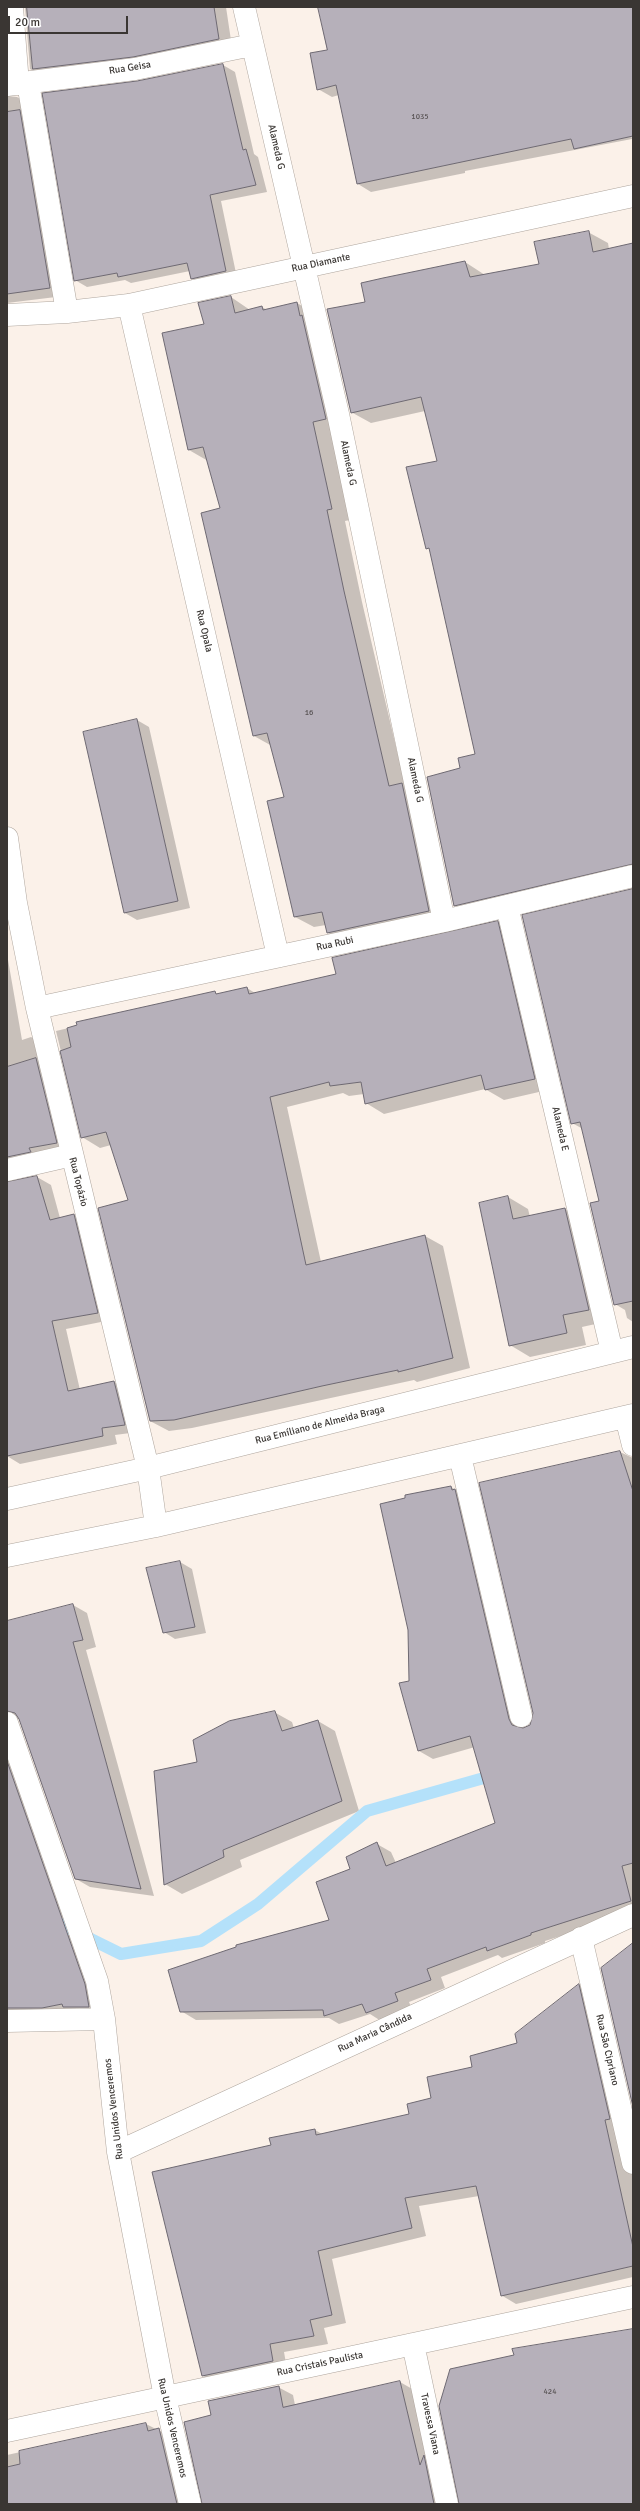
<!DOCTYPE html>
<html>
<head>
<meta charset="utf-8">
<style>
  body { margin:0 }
  #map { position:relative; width:640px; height:2511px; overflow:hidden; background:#fbf1e9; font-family:Signika,sans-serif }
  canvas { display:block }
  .frame { position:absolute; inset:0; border:8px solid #3a3633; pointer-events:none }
  .scale { position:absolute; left:8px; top:16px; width:120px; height:18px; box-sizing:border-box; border:2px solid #3a3633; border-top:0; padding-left:5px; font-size:12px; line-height:14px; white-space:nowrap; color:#3a3633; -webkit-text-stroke:3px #fff; paint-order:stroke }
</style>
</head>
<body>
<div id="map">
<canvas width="640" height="2511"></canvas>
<div class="frame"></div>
<div class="scale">20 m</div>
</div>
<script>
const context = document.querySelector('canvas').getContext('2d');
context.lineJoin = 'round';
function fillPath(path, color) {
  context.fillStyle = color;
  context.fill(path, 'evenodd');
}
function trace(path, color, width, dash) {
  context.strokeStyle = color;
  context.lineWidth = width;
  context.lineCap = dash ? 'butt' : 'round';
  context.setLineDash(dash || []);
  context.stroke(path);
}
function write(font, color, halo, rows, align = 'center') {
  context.font = font + ' Signika,sans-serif';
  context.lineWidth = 3;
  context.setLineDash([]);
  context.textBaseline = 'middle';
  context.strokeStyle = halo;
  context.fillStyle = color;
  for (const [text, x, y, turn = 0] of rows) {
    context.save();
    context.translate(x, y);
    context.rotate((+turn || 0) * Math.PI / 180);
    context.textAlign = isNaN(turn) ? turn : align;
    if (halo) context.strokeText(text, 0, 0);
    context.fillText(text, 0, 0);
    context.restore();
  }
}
const shadow = new Path2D(`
  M7 7 8 96 17 97 31 105 64 296 7 303Z
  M25 7H226L232 47 44 77 30 69Z
  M319 7H633V129L630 130 632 139 465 171V173L371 192 358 184 339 95 332 97 318 89 329 51Z
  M223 65 235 72 254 154 258 157 267 192 221 201 237 278 204 285 192 278 190 271 131 283 125 280 87 287 75 280 137 82Z
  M588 232 608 243 609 249 633 244V866L474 916 454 905 461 769 476 755 431 550 427 548 438 461 425 411 371 423 351 412 367 303 465 262 485 275 540 265Z
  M231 297 250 310 262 307 267 310 297 303 316 314 350 520 345 521 362 602 405 785 448 922 346 943 328 933 326 925 314 927 295 917 286 797 272 746 254 736 221 509 208 461 189 450 205 325Z
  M137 720 149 727 190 908 137 920 125 913 84 733Z
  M633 909V1322L627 1318 625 1310 615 1304 600 1202 583 1129 572 1123Z
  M498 922 516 933 552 1089 504 1100 485 1089 384 1114 366 1103 364 1094 349 1096 343 1093 287 1107 321 1262 425 1236 443 1246 470 1368 417 1382 414 1380 192 1428 169 1431 150 1421 129 1201 111 1145 100 1148 82 1137 56 1031 215 993 218 995 247 988 255 993 338 975Z
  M7 954 22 1040 31 1037 45 1045 70 1151 9 1174 8 1181 37 1177 51 1185 60 1218 74 1215 88 1223 111 1320 66 1329 80 1390 114 1382 128 1390 138 1432 115 1435 117 1444 20 1464 7 1456Z
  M508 1197 528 1209 530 1217 565 1209 585 1221 609 1321 582 1327 586 1345 530 1357 510 1345Z
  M620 1452 633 1458V1913L545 1941V1943L502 1958 498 1955 441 1977 445 1988 409 2002 412 2009 381 2021 370 2014 339 2024 329 2018 196 2020 181 2011 331 1920 351 1869 377 1844 391 1852 396 1863 496 1823 475 1747 433 1759 419 1751 410 1682 451 1487 469 1498 524 1729 531 1725Z
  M180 1562 192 1569 206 1633 175 1639 164 1632Z
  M73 1605 87 1613 96 1647 86 1650 154 1896 90 1887 76 1879 20 1718 11 1723 102 2014 7 2018V1622Z
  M274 1712 292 1722 294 1728 318 1721 335 1731 359 1811 240 1860 242 1867 182 1894 165 1884Z
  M579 1985 593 1994 633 2166V2277L516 2304 501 2295 479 2196 419 2206 426 2236 332 2259 346 2323 324 2328 328 2344 284 2352 287 2369 217 2384 203 2376 153 2173 272 2146 315 2130 322 2134 411 2114 473 2068 518 2044Z
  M400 2382 414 2390 446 2504H223L212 2416 278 2387 293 2395 295 2405Z
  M146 2424 174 2438 180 2504H7V2455Z`);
const stream = new Path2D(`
  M52 1920 121 1954 201 1941 258 1904 367 1811 498 1774`);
const building = new Path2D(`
  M27 7H214L219 39 133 57 33 69Z
  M318 7H633V136L574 149 571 139 357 184 336 85 317 90 310 53 327 50Z
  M223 64 243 150 246 149 256 185 210 195 226 271 191 279 187 263 118 277 117 273 74 281 42 93 137 81Z
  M20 110 50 288 7 294V112Z
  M589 231 593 252 633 243V864L454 906 427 777 460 768 458 758 475 754 429 548 426 549 406 467 437 461 421 397 351 413 327 309 365 302 361 283 383 278 465 261 470 277 539 264 534 242Z
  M231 296 235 313 262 306 263 310 297 302 300 316 302 315 326 419 313 422 332 509 327 510 344 591 389 786 402 783 429 911 327 933 322 912 294 917 267 801 284 797 267 733 253 736 201 513 220 508 203 447 188 450 162 333 204 324 198 303Z
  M137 719 178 901 124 913 83 732Z
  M633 889V1301L614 1305 590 1203 599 1201 580 1122 571 1124 522 915Z
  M498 921 535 1079 485 1090 481 1075 365 1104 361 1082 330 1086 329 1082 270 1097 306 1265 425 1235 453 1358 398 1372V1370L322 1386 174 1420 150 1421 98 1208 128 1200 106 1132 81 1138 60 1051 71 1047 67 1028 77 1025 76 1022 215 991 216 994 247 987 249 994 336 974 332 958Z
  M36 1058 57 1143 29 1148 31 1152 7 1157V1067Z
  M37 1176 50 1220 74 1214 98 1313 52 1321 68 1391 114 1381 125 1425 102 1428 103 1436 7 1456V1182Z
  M508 1196 513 1219 565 1208 589 1310 563 1315 567 1333 509 1346 479 1203Z
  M620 1451 633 1491V1863L622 1866 631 1901 531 1933V1935L487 1951 486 1947 427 1969 431 1980 395 1993 398 2001 366 2013 362 2004 324 2016 323 2010 180 2012 168 1970 236 1947V1945L329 1920 316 1882 350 1869 346 1857 377 1842 386 1866 495 1823 470 1736 418 1751 399 1683 409 1681 408 1630 380 1504 405 1498V1495L451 1486 452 1490 455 1489 509 1719 512 1725 523 1728 530 1725 533 1713 479 1483Z
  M180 1561 195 1627 163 1633 146 1568Z
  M73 1604 83 1640 73 1642 141 1889 75 1879 19 1719 15 1713 7 1711V1621Z
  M275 1711 282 1731 318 1720 342 1801 223 1850 224 1857 164 1885 154 1771 197 1762 193 1740 229 1721Z
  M7 1761 85 1984 89 2007H63L62 2004 42 2008H7Z
  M633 1943V2107L601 1968Z
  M579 1984 610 2119 605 2120 633 2247V2266L501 2296 476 2186 405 2198 412 2228 318 2251 332 2315 310 2320 314 2336 270 2344 273 2361 202 2376 152 2172 271 2145 269 2138 315 2129 316 2135 409 2114 407 2104 431 2098 427 2077 472 2067 470 2056 517 2043 515 2034Z
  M633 2329V2504H459L439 2406 450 2369 514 2355 512 2349Z
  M400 2381 420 2465 424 2455 434 2504H202L184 2422 211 2415 208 2401 279 2386 283 2407Z
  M146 2423 148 2431 159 2428 177 2504H7V2467L20 2464 19 2451Z`);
const minor = new Path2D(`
  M12 7 18 84
  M244 7 338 414 444 921
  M28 83 67 312
  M7 85 135 69 252 45
  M129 305 278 956
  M7 315 67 312 129 305 633 196
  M7 838 16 903 37 1008 148 1468 156 1526
  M507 906 612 1352
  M37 1008 444 921 633 876
  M7 1170 72 1155
  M626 1417 633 1445
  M460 1456 521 1716
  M7 1499 148 1468 633 1347
  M7 1556 156 1526 633 1415
  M7 1723 97 1981 104 2019 118 2152 165 2397 190 2504
  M581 1938 633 2163
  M7 2021 104 2019
  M118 2152 633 1915
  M413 2344 447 2504
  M7 2431 633 2297`);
const numberNames = [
  ["1035",420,117],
  ["16",309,713],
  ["424",550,2392]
];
const streetNames = [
  ["Rua Geisa",130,68,-9],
  ["Alameda G",276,147,77],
  ["Rua Diamante",321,263,-12],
  ["Alameda G",348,463,78],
  ["Rua Opala",204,631,77],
  ["Alameda G",415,780,78],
  ["Rua Rubi",335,944,-12],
  ["Alameda E",560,1129,77],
  ["Rua Topázio",78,1182,76],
  ["Rua Emíliano de Almeida Braga",320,1425,-14],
  ["Rua Maria Cândida",375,2033,-25],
  ["Rua São Cipriano",607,2050,77],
  ["Rua Unidos Venceremos",114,2109,-97],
  ["Rua Cristais Paulista",320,2364,-12],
  ["Travessa Viana",430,2424,78],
  ["Rua Unidos Venceremos",172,2428,77]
];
fillPath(shadow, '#0003');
trace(stream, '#b4e1fa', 12);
fillPath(building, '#b6b0ba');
trace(building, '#6e6972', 1);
trace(minor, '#afa69e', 23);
trace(minor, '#fff', 22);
write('8px', '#595455', null, numberNames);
write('10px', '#3a3633', '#fff', streetNames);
</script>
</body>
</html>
